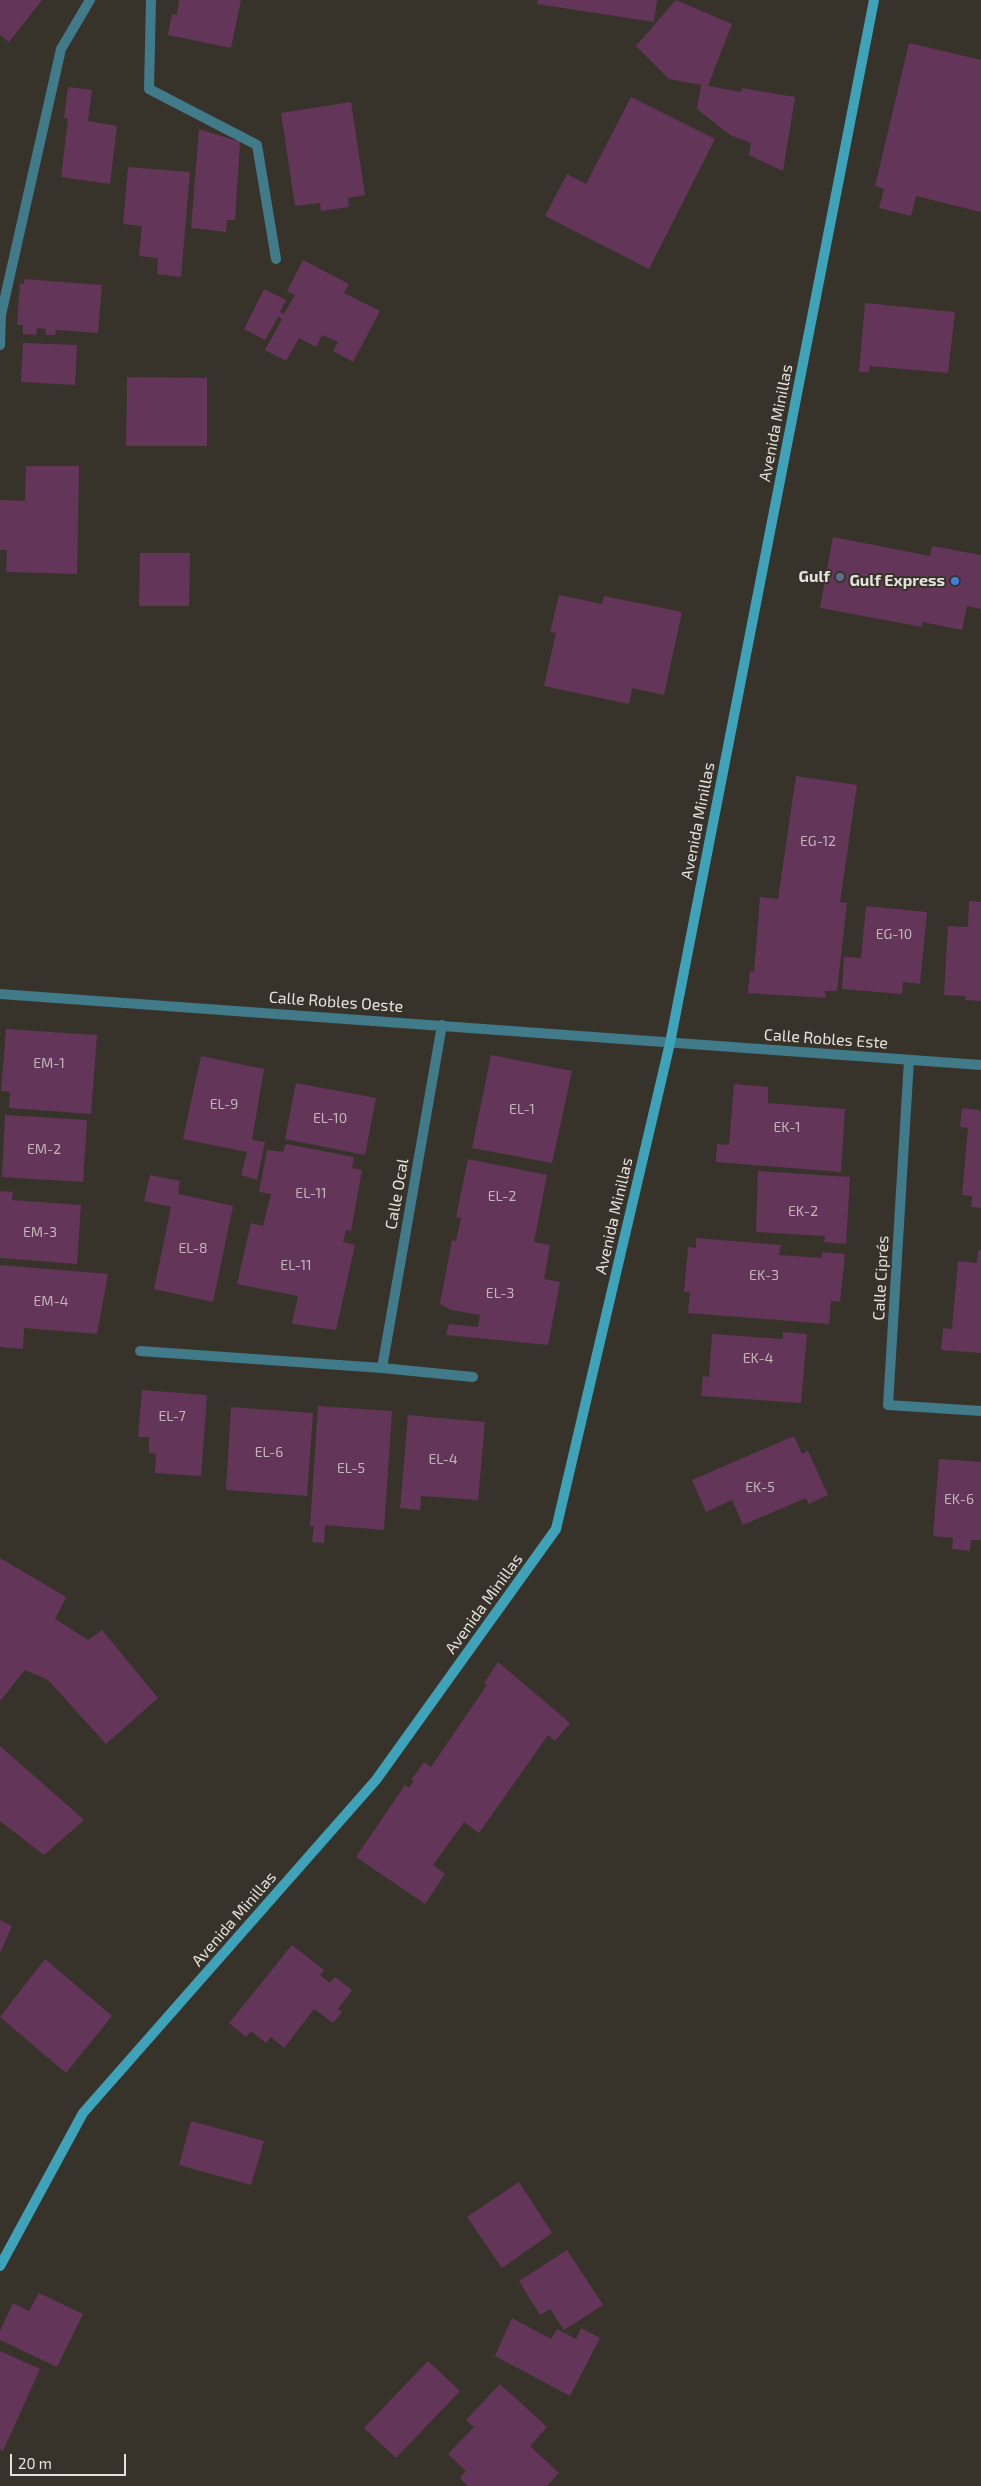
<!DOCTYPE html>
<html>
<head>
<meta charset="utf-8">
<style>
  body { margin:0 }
  #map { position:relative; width:981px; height:2486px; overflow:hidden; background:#37332b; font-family:"Exo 2",sans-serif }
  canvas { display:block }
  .scale { position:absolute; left:10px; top:2454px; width:116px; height:22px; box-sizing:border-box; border:2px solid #e4e1dc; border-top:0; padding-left:6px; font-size:15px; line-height:18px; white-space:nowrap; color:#e4e1dc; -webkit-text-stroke:4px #37332b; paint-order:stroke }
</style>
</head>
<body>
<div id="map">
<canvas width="981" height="2486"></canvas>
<div class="scale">20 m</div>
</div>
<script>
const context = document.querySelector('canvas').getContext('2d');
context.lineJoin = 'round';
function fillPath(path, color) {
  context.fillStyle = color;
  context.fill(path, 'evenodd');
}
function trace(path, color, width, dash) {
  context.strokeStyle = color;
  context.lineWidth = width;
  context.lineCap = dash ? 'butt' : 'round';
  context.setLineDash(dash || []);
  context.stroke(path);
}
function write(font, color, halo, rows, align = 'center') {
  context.font = font + ' "Exo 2",sans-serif';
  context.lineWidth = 4;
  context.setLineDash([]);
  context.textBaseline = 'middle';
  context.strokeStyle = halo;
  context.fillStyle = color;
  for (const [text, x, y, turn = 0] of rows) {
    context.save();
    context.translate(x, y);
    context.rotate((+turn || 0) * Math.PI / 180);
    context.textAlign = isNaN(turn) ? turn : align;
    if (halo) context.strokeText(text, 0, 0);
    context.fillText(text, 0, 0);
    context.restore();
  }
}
const building = new Path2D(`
  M0 0H42L9 42 0 35Z
  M179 0H241L231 48 168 35 172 14 177 15Z
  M538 0H657L654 22 537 4Z
  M676 0 732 24 708 86 741 92 742 88 795 97 783 171 749 155 751 143 730 135 697 109 701 85 669 79 636 46Z
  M909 43 981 60V212L916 196 911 216 879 208 884 189 875 186Z
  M68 87 92 90 88 121 117 126 110 184 61 177 68 119 64 118Z
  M631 97 715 139 649 269 545 216 567 174 586 184Z
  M351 102 365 195 348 198 349 207 321 211 320 203 295 206 281 113Z
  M199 129 240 142 235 220H227L226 232 191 228Z
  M128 167 190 172 181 277 157 274 158 258 139 256 142 226 123 224Z
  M303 260 349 284 344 293 380 311 353 362 333 351 338 342 322 335 316 347 299 338 286 361 265 350 282 319 278 317 265 340 244 329 264 289 286 300 280 312 284 314 295 295 287 291Z
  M24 279 102 285 98 333 56 330 55 335H46V329L37 328 36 335 23 334V325H17L20 283 24 284Z
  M865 303 955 312 948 373 870 366 869 372H859Z
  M23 343 77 345 75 385 21 382Z
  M127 377 207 378V446H126Z
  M26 466H79L77 574 6 572 7 550H0V500L25 501Z
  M833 537 930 556 932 546 981 555V609L967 606 962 630 922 622V627L820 608Z
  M140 553H190L189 606H139Z
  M559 595 602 604 604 596 682 612 664 695 632 688 629 704 544 686 556 633 550 632Z
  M796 776 857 785 840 902 847 903 837 991H825L826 998 748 993 750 971 754 972 760 897 778 899Z
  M969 901 981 902V1001L965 1000 966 996 944 995 948 926 968 927Z
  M866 906 927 912 920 984 903 982 902 994 842 989 844 957 861 958Z
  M6 1029 97 1035 91 1114 9 1108 10 1092 1 1091Z
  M491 1055 572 1071 552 1163 472 1148Z
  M201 1056 264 1069 252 1140 265 1142 257 1180 241 1175 247 1152 183 1139Z
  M296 1083 376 1098 365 1155 285 1139Z
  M734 1084 768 1087V1103L845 1109 841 1172 716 1162 717 1144 729 1145Z
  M962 1108 980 1110 981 1114V1208L971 1207 972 1196 962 1195 968 1128 960 1127Z
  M5 1115 87 1120 83 1182 2 1177Z
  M286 1144 354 1157 352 1168 362 1170 351 1231 346 1230 343 1242 355 1245 336 1330 292 1324 298 1296 237 1284 251 1223 263 1226 271 1194 259 1192 267 1150 283 1152Z
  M468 1159 547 1175 534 1242 550 1245 544 1279 560 1282 548 1345 446 1335 449 1324 478 1327 480 1315 451 1310 440 1304 452 1240 456 1241 461 1218 456 1217Z
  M758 1171 850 1177 846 1244 824 1242 825 1236 756 1232Z
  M150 1175 180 1181 178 1194 233 1206 213 1302 154 1289 171 1207 144 1201Z
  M0 1191 13 1192 12 1200 81 1205 77 1264 0 1258Z
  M696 1238 781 1245 779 1255 822 1258V1252L845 1254 840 1302 831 1301 829 1324 688 1313 690 1292H684L688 1247 696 1248Z
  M978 1250 981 1251V1353L941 1350 943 1328 952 1329 958 1261 977 1263Z
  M0 1265 108 1274 97 1334 24 1328 23 1349 0 1347Z
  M783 1332 807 1334 801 1403 701 1396 703 1376 709 1377 712 1334 783 1339Z
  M142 1390 207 1395 201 1476 155 1473 156 1454 149 1453V1437H138Z
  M318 1406 392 1411 384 1530 325 1525 324 1543 312 1542 314 1526H310Z
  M231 1407 313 1413 307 1496 226 1490Z
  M408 1415 485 1422 478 1500 421 1496 420 1510 400 1508Z
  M794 1436 802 1454 808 1451 828 1495 809 1504 806 1498 743 1525 732 1500 706 1512 692 1480Z
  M939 1459 981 1462V1540H971L970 1551 952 1549 953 1538 933 1536Z
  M0 1558 66 1597 55 1619 88 1640 102 1630 158 1698 106 1744 48 1680 25 1670 0 1701Z
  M498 1662 570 1723 555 1741 548 1735 479 1833 464 1822 433 1865 445 1874 425 1904 356 1857 405 1785 409 1788 414 1781 411 1780 424 1762 431 1767 487 1685 484 1683Z
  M0 1746 84 1820 44 1855 0 1821Z
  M0 1920 12 1926 0 1953Z
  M292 1945 324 1970 320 1975 330 1983 335 1977 352 1990 338 2009 342 2012 333 2023 314 2009 284 2048 271 2037 266 2043 251 2031 246 2037 229 2023Z
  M45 1959 112 2016 66 2073 0 2017Z
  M191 2121 264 2141 251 2185 179 2165Z
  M519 2182 552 2233 502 2268 467 2217Z
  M567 2250 603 2305 564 2330 550 2309 540 2315 519 2281Z
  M39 2293 83 2314 57 2367 0 2340V2331L13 2303 29 2311Z
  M512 2318 551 2339 557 2329 576 2339 581 2328 600 2338 570 2396 495 2356Z
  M0 2351 40 2369 3 2451 0 2449Z
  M428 2361 460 2391 396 2458 364 2428Z
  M500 2384 547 2427 530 2446 559 2473 547 2486H468L460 2478 466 2471 448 2454 474 2427 466 2420Z`);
const street = new Path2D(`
  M151 0 149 89 257 145 276 259
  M0 345 1 315 61 49 90 0
  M0 994 981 1065
  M909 1060 888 1405 981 1411
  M140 1351 382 1368 473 1377
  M382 1368 442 1025`);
const secondary = new Path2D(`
  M0 2266 83 2113 376 1780 556 1529 670 1043 874 0`);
const markers = [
  [840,577,5,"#5c6f8a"],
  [955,581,5,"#3f7fe0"]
];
const numberNames = [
  ["EG-12",818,841],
  ["EG-10",894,934],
  ["EM-1",49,1063],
  ["EL-9",224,1104],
  ["EL-1",522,1109],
  ["EL-10",330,1118],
  ["EK-1",787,1127],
  ["EM-2",44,1149],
  ["EL-11",311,1193],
  ["EL-2",502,1196],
  ["EK-2",803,1211],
  ["EM-3",40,1232],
  ["EL-8",193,1248],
  ["EL-11",296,1265],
  ["EK-3",764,1275],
  ["EL-3",500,1293],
  ["EM-4",51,1301],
  ["EK-4",758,1358],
  ["EL-7",172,1416],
  ["EL-6",269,1452],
  ["EL-4",443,1459],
  ["EL-5",351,1468],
  ["EK-5",760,1487],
  ["EK-6",959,1499]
];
const streetNames = [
  ["Avenida Minillas",776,423,-79],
  ["Avenida Minillas",698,821,-79],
  ["Calle Robles Oeste",336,1002,4],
  ["Calle Robles Este",826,1039,4],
  ["Calle Ocal",397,1194,-80],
  ["Avenida Minillas",614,1216,-77],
  ["Calle Ciprés",881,1278,-87],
  ["Avenida Minillas",484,1604,-54],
  ["Avenida Minillas",234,1919,-49]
];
const poiNames = [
  ["Gulf",830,577],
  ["Gulf Express",945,581]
];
fillPath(building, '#633559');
trace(street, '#417a89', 10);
trace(secondary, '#3ea2b9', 10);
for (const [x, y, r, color] of markers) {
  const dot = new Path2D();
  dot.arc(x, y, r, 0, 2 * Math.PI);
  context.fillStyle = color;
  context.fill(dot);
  trace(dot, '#37332b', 2);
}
write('14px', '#c4b6bb', null, numberNames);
write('16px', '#e4e1dc', '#37332b', streetNames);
write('bold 16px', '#e4e1dc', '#37332b', poiNames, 'right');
</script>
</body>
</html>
